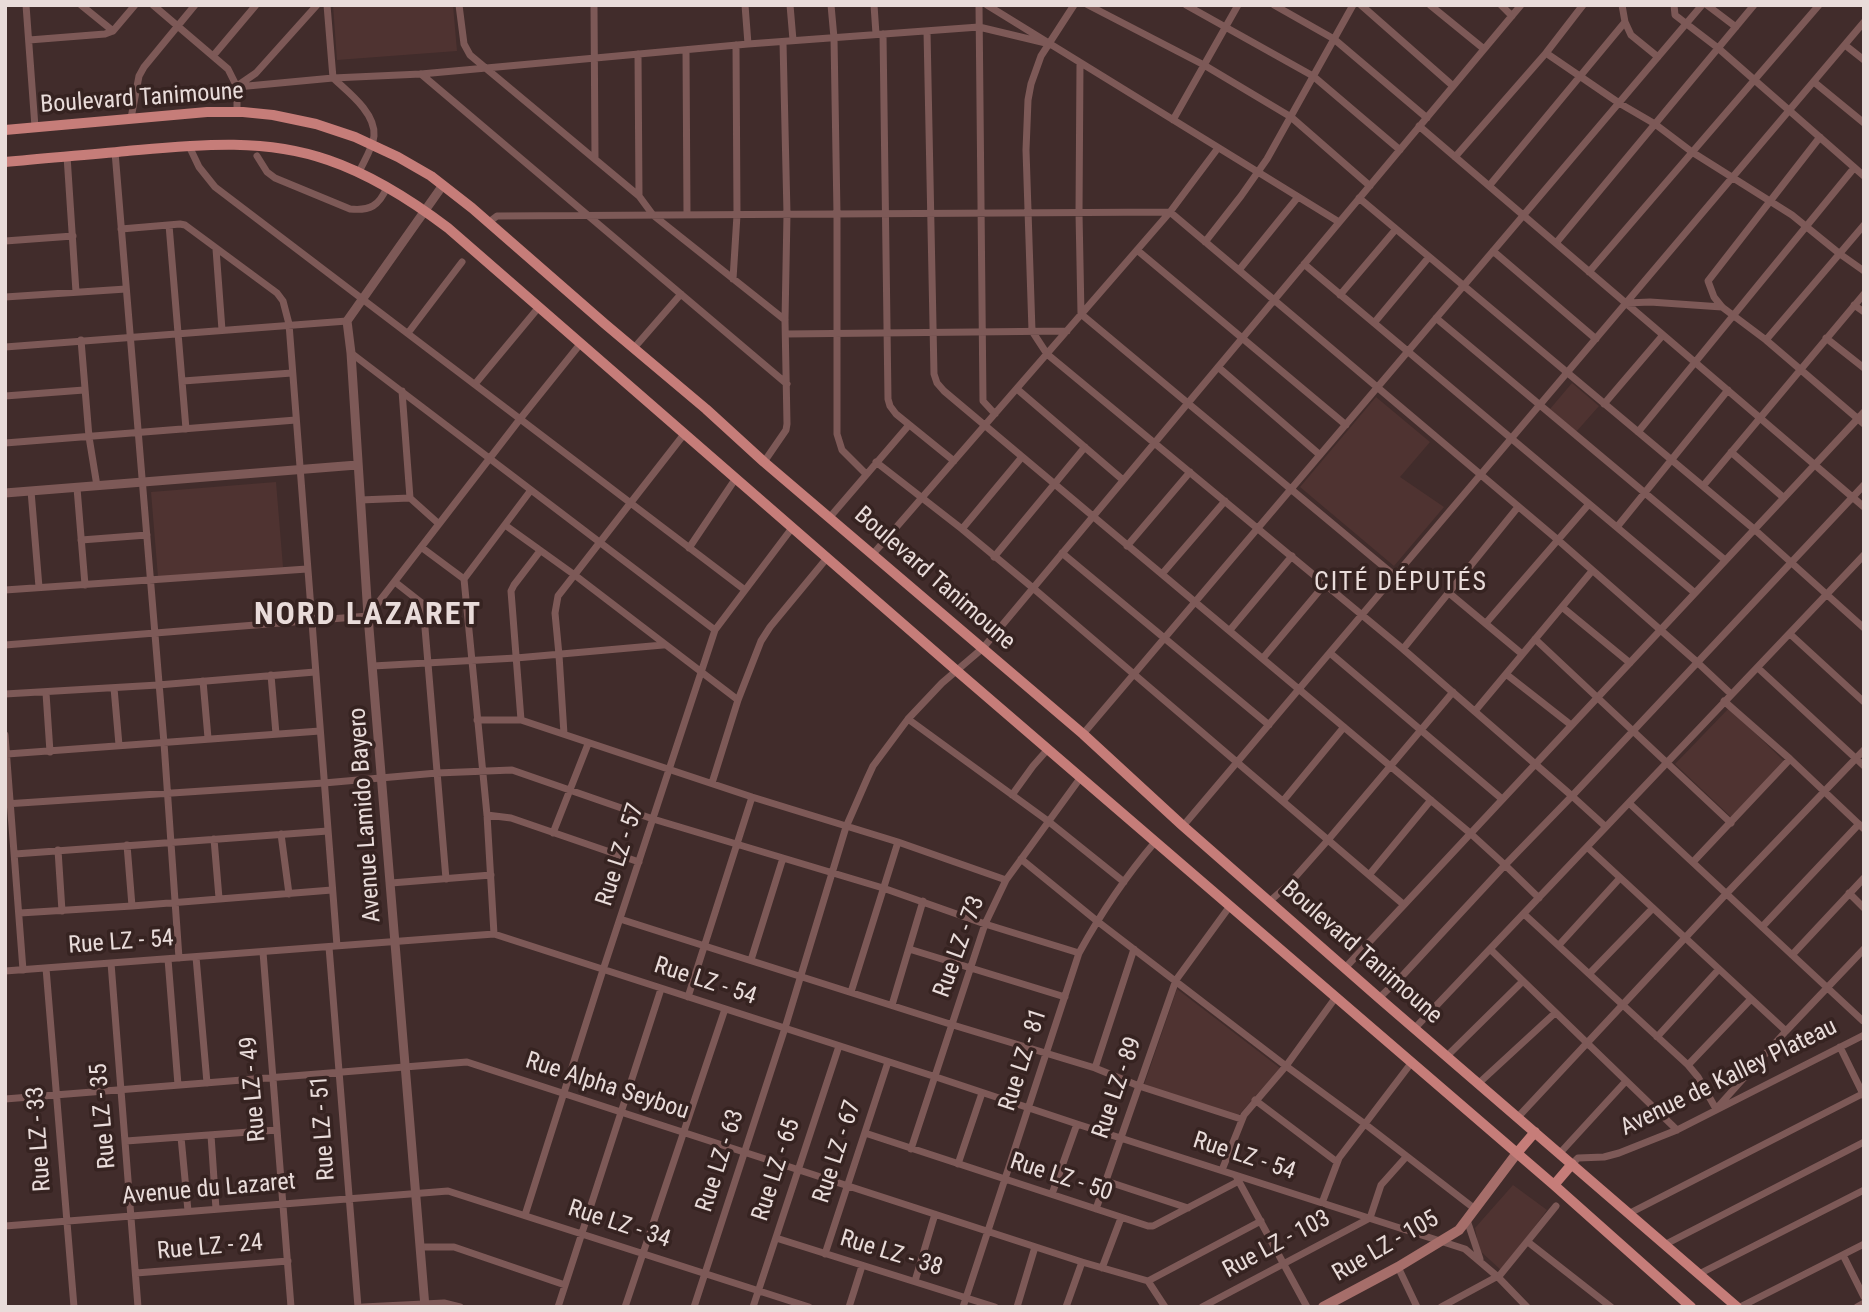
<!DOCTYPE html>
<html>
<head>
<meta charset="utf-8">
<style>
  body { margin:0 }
  #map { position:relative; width:1869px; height:1312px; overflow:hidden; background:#412c2b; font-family:"Roboto Condensed",sans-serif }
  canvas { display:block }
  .frame { position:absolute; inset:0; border:7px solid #e9dcda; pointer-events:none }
</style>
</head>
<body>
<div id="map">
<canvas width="1869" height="1312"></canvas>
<div class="frame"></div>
</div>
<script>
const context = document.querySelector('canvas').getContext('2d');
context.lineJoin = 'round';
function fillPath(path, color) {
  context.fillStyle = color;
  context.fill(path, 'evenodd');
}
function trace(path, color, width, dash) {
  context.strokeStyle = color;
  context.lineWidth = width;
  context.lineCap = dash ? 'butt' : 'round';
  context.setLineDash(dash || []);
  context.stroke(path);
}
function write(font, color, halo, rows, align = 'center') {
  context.font = font + ' "Roboto Condensed",sans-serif';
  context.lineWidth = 7;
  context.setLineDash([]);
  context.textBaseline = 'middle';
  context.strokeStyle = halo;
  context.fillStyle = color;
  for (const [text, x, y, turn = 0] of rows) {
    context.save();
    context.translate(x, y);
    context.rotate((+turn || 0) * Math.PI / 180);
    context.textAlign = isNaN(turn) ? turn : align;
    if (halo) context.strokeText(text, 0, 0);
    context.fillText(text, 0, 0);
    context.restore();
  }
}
const built = new Path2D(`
  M333 5H453L457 51 337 60Z
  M1572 383 1599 406 1576 432 1550 409Z
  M1376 397 1430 442 1400 477 1444 507 1394 566 1300 487Z
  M276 482 283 567 158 577 151 492Z
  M1729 708 1785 762 1731 817 1675 764Z
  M1177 989 1280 1068 1238 1116 1144 1085Z
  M1513 1185 1547 1210 1502 1271 1478 1249 1474 1239 1477 1238 1475 1228Z`);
const minor = new Path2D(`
  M26 5 35 127
  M81 5 113 31
  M153 5 228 69 237 87V112
  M327 5 333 78C348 92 376 113 374 136 373 147 364 161 359 172
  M459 5 464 44 470 55 639 196 653 215 785 320
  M594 5 595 158
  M745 5 748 44
  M790 5 793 40
  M831 5 834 38 837 214V434L842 450 866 474
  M874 5 876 34
  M979 5 983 401 995 414
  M987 5 1339 222
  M1074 5 1041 56 1031 84 1028 100 1026 150 1032 331 1047 354 1403 649 1572 796 1606 827
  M1088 5 1204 65 1291 117 1370 186
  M1186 5 1313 76 1400 150
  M1274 5 1334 39 1427 118
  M1361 5 1453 86
  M1430 5 1484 49
  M1501 5 1512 16
  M1674 5 1675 15 1718 48 1864 176
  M1707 5 1736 27
  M1625 22 1631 35 1658 57
  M927 31 934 374 937 383 944 391 963 407 1470 833 1505 865 1539 898
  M883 34 888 399 890 406 896 414 954 461
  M29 40 105 34 113 31 135 5
  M1845 45 1864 60
  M686 50 687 215
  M1546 53 1619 103 1655 124 1692 152 1792 215 1840 254 1864 271
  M638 54 639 196
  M213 56 256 5
  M1080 63 1079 213 1081 314 1395 576
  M421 74 787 384
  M1814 82 1864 123
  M240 84 256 73 317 5
  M237 87 333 78 421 74 748 44 979 27 1050 44
  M131 118 139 76 144 67 195 5
  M1173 120 1238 5
  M1419 126 1864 507
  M1820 137 1708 281 1714 297 1722 307 1766 340 1864 424
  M189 146 199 167 215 187 745 590
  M115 152 164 743 179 958
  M67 156 76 292
  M257 156 267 172 275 178 350 209C370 211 379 206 387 187
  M1455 157 1546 53 1583 5
  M1489 186 1625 22 1622 5
  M1359 198 1754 529 1864 628
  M489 222 497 216 1170 212 1558 540 1697 662 1731 694
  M169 225 186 429
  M121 229 180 224 185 225 277 293 283 301 289 324 337 946
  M5 241 73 236
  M1205 242 1241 196 1267 159 1353 5
  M1556 243 1754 5
  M216 249 222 330
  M1137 250 1346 425
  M1493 251 1596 339
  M1304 264 1695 593
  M1239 270 1298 197
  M1589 272 1819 5
  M733 279 737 215 736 45
  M1340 295 1396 229
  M5 297 126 289
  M1627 303 1650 302 1722 307
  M1854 305 1864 312
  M1436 318 1725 560
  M1374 323 1429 257
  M408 333 462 262
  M786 334 1067 331
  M1826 338 1864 368
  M81 340 89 437 97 486
  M1766 340 1864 225
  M5 347 347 321
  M634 348 681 294
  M351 353 715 630
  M1218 367 1320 455
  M183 381 292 373
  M475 384 539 307
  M1017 389 1123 480
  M402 391 410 498 439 524
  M5 396 84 390
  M1604 404 1663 335
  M1638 432 1854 168
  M5 443 296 420
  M1731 452 1784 498
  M764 462 786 430 787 424 785 320 787 214 783 42
  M876 462 962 529 1033 588 1403 904
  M1703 486 1864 294
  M77 488 85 585
  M31 491 39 587
  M360 500 410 498
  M830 517 909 425
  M505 525 576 576 738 700
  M1617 527 1728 390
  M962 529 1022 457
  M81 540 147 535
  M1127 546 1190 472
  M421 547 464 579
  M689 548 736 478
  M1062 553 1269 725
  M873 554 1170 212 1218 148
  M994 557 1085 447
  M1162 574 1225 501
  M395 582 423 604 446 879
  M5 590 307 569
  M1449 593 1522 654
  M1562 607 1630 663
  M1486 623 1589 504
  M1230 630 1292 556
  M1790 634 1864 702
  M1535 639 1731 823
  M5 645 368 616 520 419 581 343
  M1403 649 1518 507
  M1330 653 1502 799
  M1263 658 1325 584
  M373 666 516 658 663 645
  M1758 668 1864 766
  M1506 674 1571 725
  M271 675 276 734
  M203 681 208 738
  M114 688 119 745
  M46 693 50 752
  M5 694 158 685 315 672
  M1724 701 1790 759 1864 829
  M1475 711 1592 571
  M908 719 1048 821 1124 882
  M477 720H521L752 797 898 842 1006 880
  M521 720 511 591 514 585 540 551
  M564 734 559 655 555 613 558 596 685 433
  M1083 734 1702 5
  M5 735 23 970
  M7 754 320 731
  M712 783 738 700 761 641 770 627 827 558
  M1012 795 1033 766 1048 749
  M1283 801 1344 727
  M1629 803 1863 1021
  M5 804 324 783 437 773 512 770 653 819 883 888 985 924 1079 953
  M487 815 511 818 639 862
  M1183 826 1864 22
  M553 833 588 744
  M281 834 289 894
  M214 839 219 898
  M127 845 132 906
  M1587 847 1786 1031
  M58 850 62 911
  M15 854 328 831
  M1021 859 1097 921 1286 1066 1365 1124 1475 1209
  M1693 862 1790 759
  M1369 875 1431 800
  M391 883 491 875
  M1849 893 1864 908
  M1270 901 1289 884 1328 840 1453 692
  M20 913 132 906 332 890
  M1524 914 1688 1065 1698 1077 1716 1109 1786 1031 1864 949
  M620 919 953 1025 1095 1068 1139 1086 1241 1119
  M1762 927 1859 824
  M494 934 487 815 464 579 531 490
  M1559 945 1620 878
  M329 947 358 1307
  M909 949 1065 997
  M1491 950 1677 1130
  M263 952 291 1307
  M1792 955 1864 878
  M196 957 207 1083
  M168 959 178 1085
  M751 960 783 858
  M111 963 138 1307
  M46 968 74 1307
  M1345 968 1864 412
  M5 971 494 934 936 1077 1077 1124 1465 1249 1498 1277 1527 1307
  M1590 973 1653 908
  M851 992 898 842
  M688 997 752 797
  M1379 998 1404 974 1505 865 1572 796 1864 485
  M892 1005 923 901
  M1415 1028 1864 555
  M1657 1037 1719 969
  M1840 1047 1864 1096
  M1447 1056 1522 982
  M1688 1065 1751 999
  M1095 1068 1134 949
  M1479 1083 1555 1013
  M5 1099 467 1062 1082 1262 1148 1281 1165 1307
  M1255 1100 1337 1162
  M1518 1117 1726 894 1864 750
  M865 1133 1148 1226H1153L1239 1181
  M211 1135 216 1209
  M181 1137 188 1211
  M126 1141 277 1130
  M911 1149 985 924 1006 880 1081 777
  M1560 1153 1626 1081
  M958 1164 982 1093
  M1572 1164 1578 1158 1604 1157 1619 1153 1677 1130 1864 1035
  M1222 1170 1244 1115 1286 1066 1336 997
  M1237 1178 1307 1307
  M1106 1181 1188 1208
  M1052 1194 1077 1124
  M1322 1203 1339 1158 1412 1062
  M1096 1209 1176 980 1230 906
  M1630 1213 1864 1093
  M525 1215 603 970 715 630 792 528
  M1370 1218 1381 1185 1406 1157
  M1467 1220 1480 1259
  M5 1226 448 1191 809 1307
  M776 1238 995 1307
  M1528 1242 1611 1307
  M1666 1244 1864 1142
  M420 1247H454L565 1285
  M825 1254 888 1062
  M1843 1255 1864 1297
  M1398 1267 1417 1307
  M1102 1268 1121 1218
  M136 1273 288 1261
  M1699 1274 1864 1190
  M915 1281 935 1214
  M1148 1281 1261 1221
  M363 1307 444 1303 460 1307
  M558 1307 661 989
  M625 1307 725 1009
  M694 1307 785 1028 846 827 867 779 873 766 908 719 942 683 983 648 1521 5
  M753 1307 839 1046
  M849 1307 862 1266
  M963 1307 1079 953C1101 913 1126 876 1155 842
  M1017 1307 1035 1247
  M1066 1307 1082 1262
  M1202 1307 1370 1218
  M1441 1307 1500 1275 1556 1206
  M1740 1307 1864 1244
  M1857 1307 1864 1303`);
const tertiary = new Path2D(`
  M5 493 357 465
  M425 1307 368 616 351 353 347 321 443 185`);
const secondary = new Path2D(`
  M1323 1307 1398 1267 1459 1230 1517 1153`);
const primary = new Path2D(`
  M5 130 207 112H243L273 115 316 124 355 137 398 157 431 176 472 208 605 324 706 409 764 462 1083 734 1183 826 1379 998 1737 1307
  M5 162C46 158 87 155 127 151 194 145 263 137 328 160 372 175 411 200 448 228L957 671 1554 1185 1691 1307
  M1517 1153 1535 1132
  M1554 1185 1572 1164`);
const streetNames = [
  ["Boulevard Tanimoune",142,99,-4],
  ["Boulevard Tanimoune",934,579,41],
  ["Avenue Lamido Bayero",366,815,-94],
  ["Rue LZ - 57",621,855,-72],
  ["Rue LZ - 54",121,943,-4],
  ["Rue LZ - 73",960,947,-70],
  ["Boulevard Tanimoune",1361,953,41],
  ["Rue LZ - 54",705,982,18],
  ["Rue LZ - 81",1024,1060,-72],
  ["Avenue de Kalley Plateau",1729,1078,-26],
  ["Rue Alpha Seybou",607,1087,18],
  ["Rue LZ - 89",1118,1088,-71],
  ["Rue LZ - 49",254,1089,-95],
  ["Rue LZ - 35",104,1116,-95],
  ["Rue LZ - 51",324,1128,-94],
  ["Rue LZ - 33",40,1139,-94],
  ["Rue LZ - 67",838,1152,-72],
  ["Rue LZ - 54",1244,1157,18],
  ["Rue LZ - 63",721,1161,-72],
  ["Rue LZ - 65",777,1170,-72],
  ["Rue LZ - 50",1061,1178,18],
  ["Avenue du Lazaret",209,1190,-5],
  ["Rue LZ - 34",619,1225,18],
  ["Rue LZ - 103",1277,1245,-28],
  ["Rue LZ - 105",1386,1247,-30],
  ["Rue LZ - 24",210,1248,-5],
  ["Rue LZ - 38",891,1254,17]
];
const neighbourhoodNames = [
  ["CITÉ DÉPUTÉS",1401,583]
];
const districtNames = [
  ["NORD LAZARET",368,616]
];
fillPath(built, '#4f3331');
trace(minor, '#7d5957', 7);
trace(tertiary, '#7d5957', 9);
trace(secondary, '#a66e6a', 10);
trace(primary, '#c67d79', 10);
write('24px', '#e9dcda', '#362321', streetNames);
context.letterSpacing = '2px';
write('26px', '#e9dcda', '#362321', neighbourhoodNames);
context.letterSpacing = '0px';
context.letterSpacing = '2px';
write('bold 32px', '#e9dcda', '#362321', districtNames);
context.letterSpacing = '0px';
</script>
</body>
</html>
